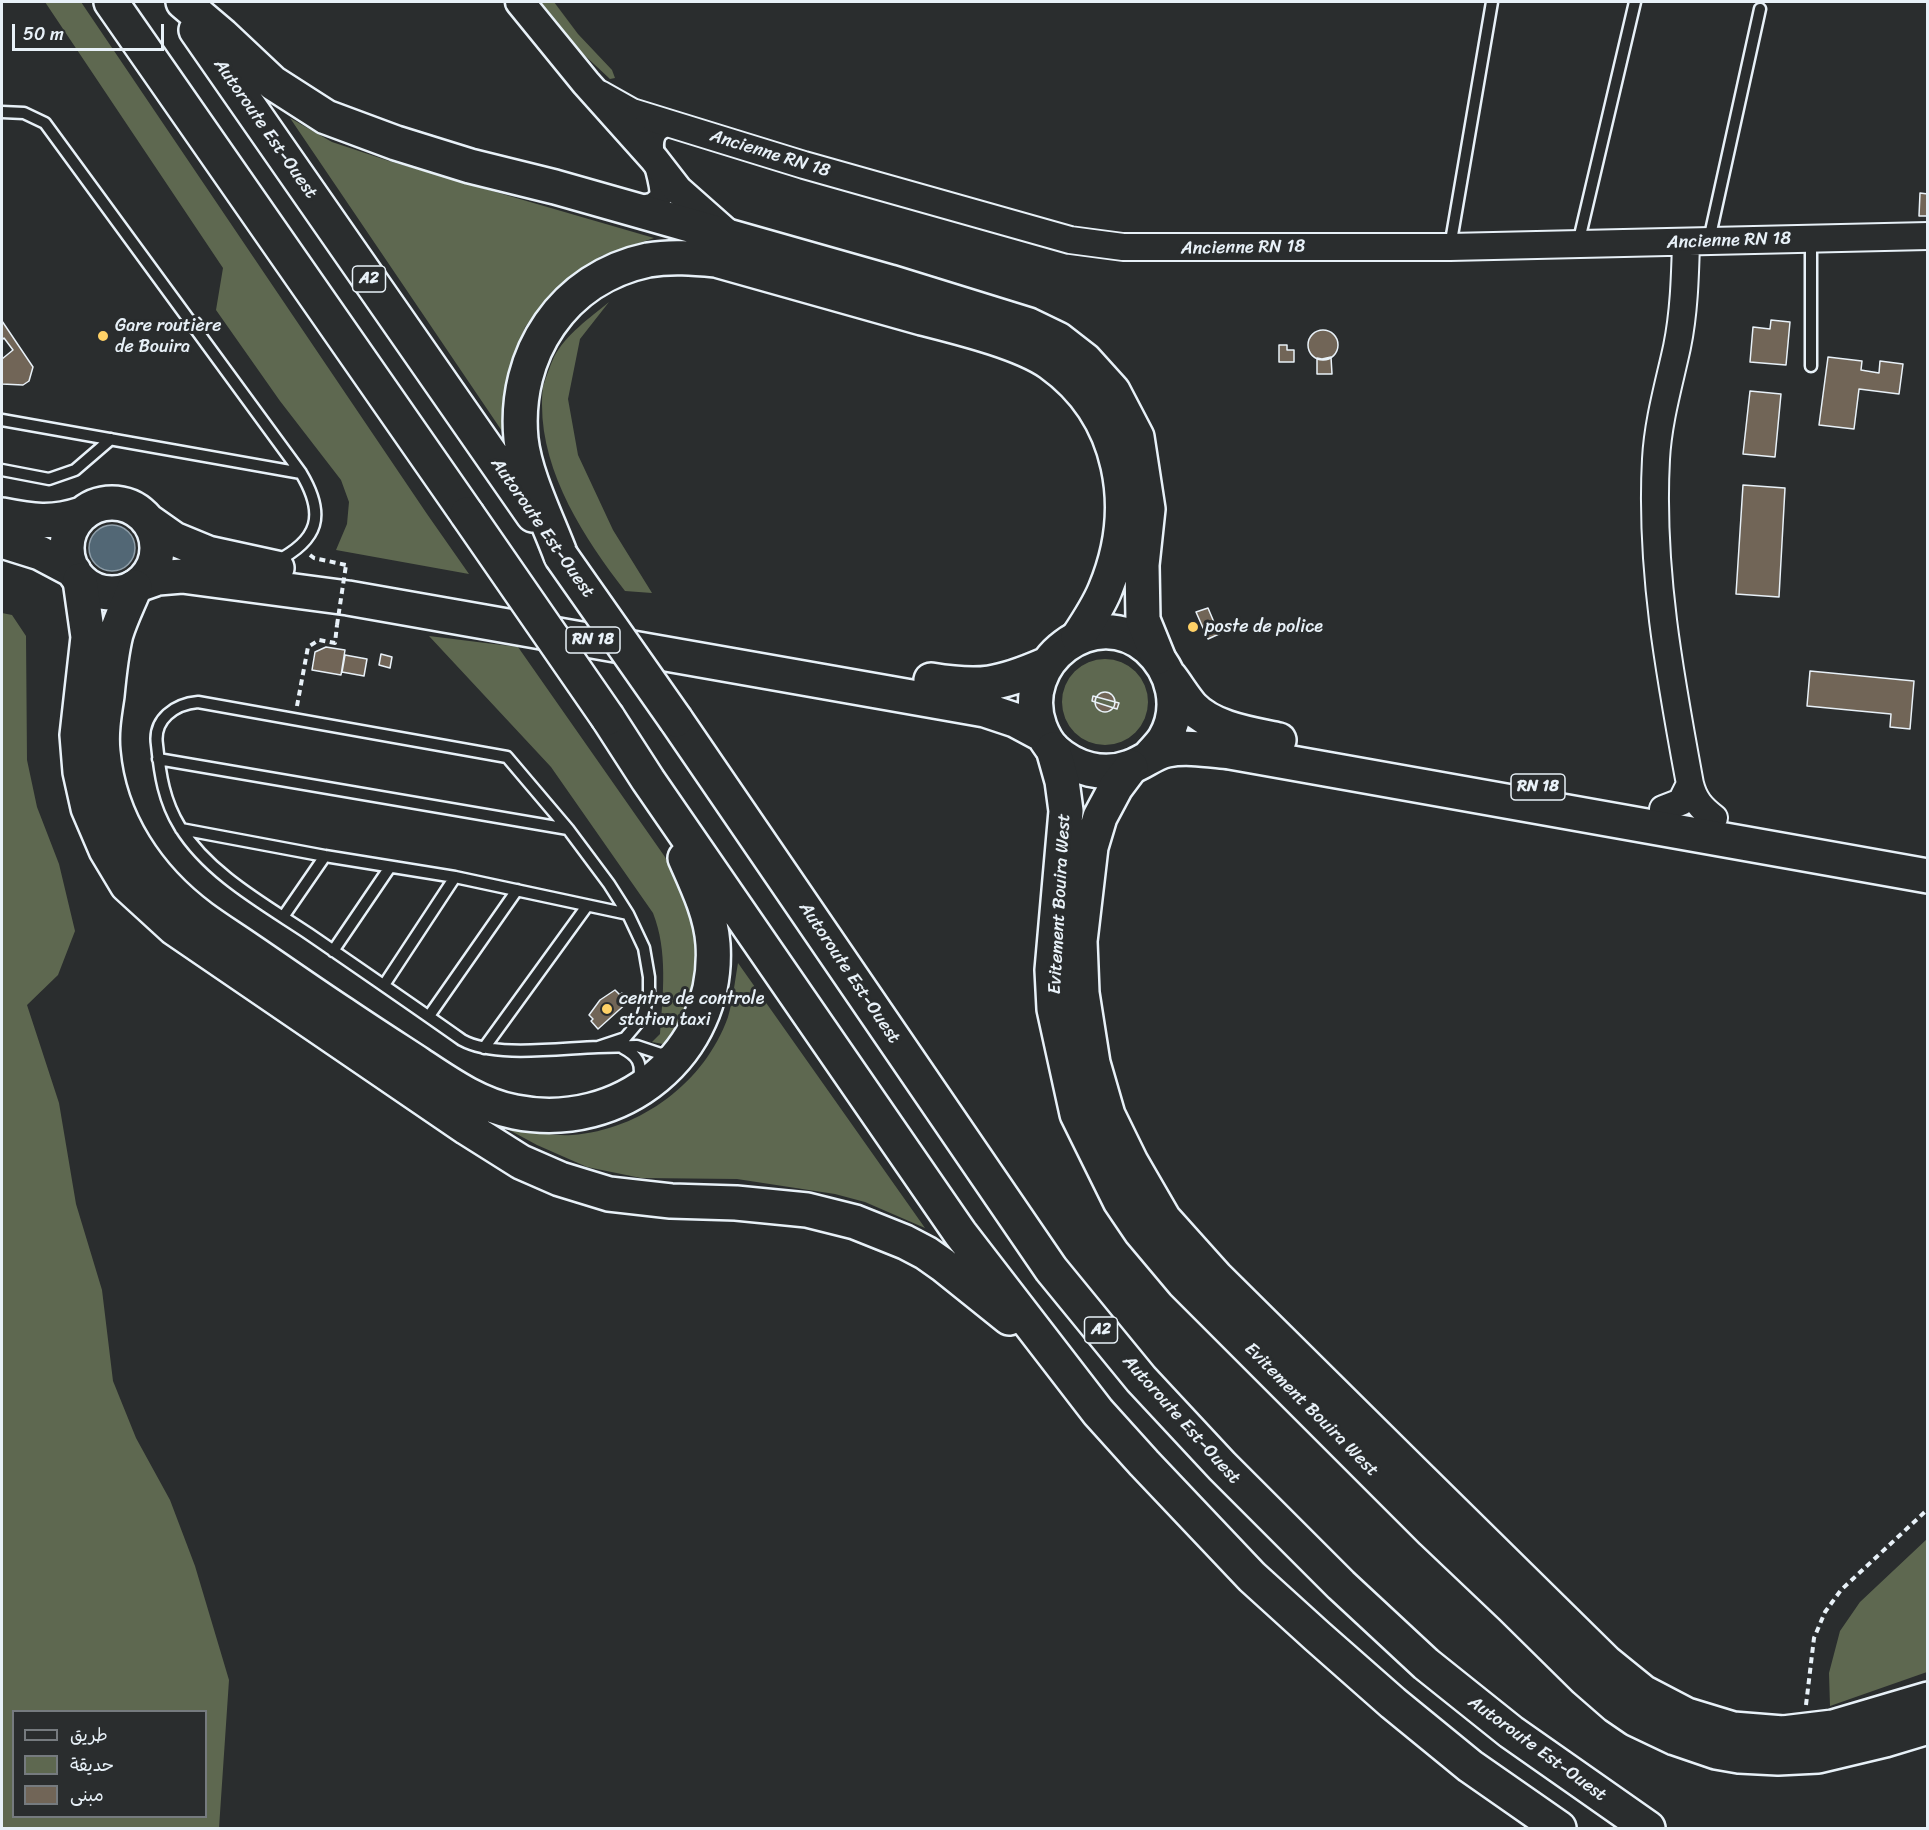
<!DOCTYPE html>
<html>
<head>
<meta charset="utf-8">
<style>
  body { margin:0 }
  #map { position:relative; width:1929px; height:1830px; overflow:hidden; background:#2a2d2e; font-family:Sriracha,"Playpen Sans Arabic",sans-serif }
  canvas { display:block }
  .frame { position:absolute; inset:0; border:3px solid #e8f1f8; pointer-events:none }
  .legend { position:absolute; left:12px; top:1710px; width:195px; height:108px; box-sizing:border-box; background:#2a2d2e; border:2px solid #767b7f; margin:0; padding:8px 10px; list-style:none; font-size:18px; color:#e8f1f8 }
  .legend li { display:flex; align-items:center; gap:12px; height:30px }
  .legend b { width:30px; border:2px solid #767b7f }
  .scale { position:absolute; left:12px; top:24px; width:152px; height:27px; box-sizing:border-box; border:3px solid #e8f1f8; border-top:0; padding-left:8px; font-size:18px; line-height:21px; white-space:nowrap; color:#e8f1f8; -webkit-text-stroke:4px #2a2d2e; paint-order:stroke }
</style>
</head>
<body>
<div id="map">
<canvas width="1929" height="1830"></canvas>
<div class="frame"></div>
<ul class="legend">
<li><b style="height:8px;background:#2a2d2e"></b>طريق</li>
<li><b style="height:16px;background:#5e6850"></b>حديقة</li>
<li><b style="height:16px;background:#716557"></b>مبنى</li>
</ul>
<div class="scale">50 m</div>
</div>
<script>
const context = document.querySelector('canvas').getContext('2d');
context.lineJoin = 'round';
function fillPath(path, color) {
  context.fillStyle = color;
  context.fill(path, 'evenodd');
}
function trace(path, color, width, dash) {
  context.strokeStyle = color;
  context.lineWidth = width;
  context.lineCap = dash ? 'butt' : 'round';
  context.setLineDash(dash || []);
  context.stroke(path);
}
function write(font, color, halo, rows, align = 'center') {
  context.font = font + ' Sriracha,sans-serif';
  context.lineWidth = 6;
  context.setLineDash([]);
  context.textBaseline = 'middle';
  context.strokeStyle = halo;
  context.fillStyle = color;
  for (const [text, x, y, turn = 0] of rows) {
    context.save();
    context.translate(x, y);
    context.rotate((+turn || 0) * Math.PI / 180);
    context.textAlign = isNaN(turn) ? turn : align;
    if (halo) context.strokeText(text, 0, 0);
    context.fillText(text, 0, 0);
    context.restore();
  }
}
const green = new Path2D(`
  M45 2H81L427 514 469 574 336 550 347 524 349 502 341 480 280 401 216 310 223 268Z
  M538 2H554L578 34 612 70 615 78 610 79 566 38Z
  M290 118 332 142 389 161 654 238 601 256 554 290 525 327 511 367 504 404V434Z
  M609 302 580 339 568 399 578 455 613 530 652 593 625 591C585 539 542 474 542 405 542 400 542 393 543 387 546 377 550 366 554 357 566 334 590 318 609 302Z
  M2 613 12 615 26 636 27 760 37 807 59 864 75 931 58 975 27 1005 59 1103 76 1204 102 1290 113 1381 136 1438 170 1500 195 1566 229 1680 219 1828H2ZM14 1712H206V1816H14Z
  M429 636 518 647 665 857 688 905 698 941 697 971 689 1003 676 1031 663 1044 652 1042 660 1034C663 994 668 951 653 913L551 767Z
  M1062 702a43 43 0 1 1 86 0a43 43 0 1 1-86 0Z
  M738 963 925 1228 865 1202 835 1194 737 1179 641 1178 587 1167 537 1145 487 1118C514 1126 543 1137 572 1135 641 1130 705 1082 728 1017 733 1000 735 980 738 963Z
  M1927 1539V1672L1830 1706 1829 1673 1840 1631 1860 1602Z`);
const water = new Path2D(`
  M89 548a23 23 0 1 1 46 0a23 23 0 1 1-46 0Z`);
const building = new Path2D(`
  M1920 193 1928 194V216H1919Z
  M1771 320 1790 322 1786 365 1750 362 1753 327 1770 329Z
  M2 321 33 367 29 381 23 385 2 384Z
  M1308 345a15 15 0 1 1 30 0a15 15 0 1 1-30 0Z
  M4 338 13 350 2 359V340Z
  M1279 345H1287V350H1294V362H1279Z
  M1331 357 1332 374H1317V358L1322 359Z
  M1828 357 1862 361 1861 370 1879 373 1880 361 1903 364 1899 394 1859 389 1854 429 1819 425Z
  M1750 391 1781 394 1775 457 1743 454Z
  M1743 485 1785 488 1779 597 1736 594Z
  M1208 608 1219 634 1208 639 1196 612Z
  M326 647 345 650 341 675 312 670 315 652Z
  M381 654 392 657 390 668 379 665Z
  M345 655 367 659 364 676 342 672Z
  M1810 671 1914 681 1910 729 1890 727 1891 714 1807 706Z
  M1095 702a10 10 0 1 1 20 0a10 10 0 1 1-20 0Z
  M1093 696 1119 703 1117 709 1092 701Z
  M615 990 620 995 622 993 629 1001 598 1029 591 1021 593 1019 589 1015 600 1000Z`);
const path = new Path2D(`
  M310 555 314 558 346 565
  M297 706 308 647 319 640 335 643 337 625
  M1806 1705 1814 1638 1825 1612 1841 1590 1928 1509`);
const service = new Path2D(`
  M2 112 24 113 45 123 301 473C326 515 319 540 275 562
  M1709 240 1760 9
  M1578 244 1635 2
  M1450 247 1492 2
  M1811 366V238
  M2 420 301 473
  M2 470 49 479 75 470 111 439
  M158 759 568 829
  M181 829 325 856 455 877 628 914
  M283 917 325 856
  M333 951 390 867
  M384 985 455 877
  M429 1016 517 890
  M598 1047 625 1038 642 1018 649 994V977L644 948 628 914 609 884 568 829 507 757 198 702C175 704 153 719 157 745 160 775 164 801 180 827 209 874 264 904 309 934 360 969 411 1004 462 1040 494 1058 561 1048 598 1047L637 1046 661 1054 669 1051
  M484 1048 587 906
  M623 1048C638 1056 642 1063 639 1080`);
const minor = new Path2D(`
  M632 209 653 204 661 197C663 178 644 146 657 131 660 128 666 125 670 123`);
const tertiary = new Path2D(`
  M600 94 632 112 804 165 1070 240 1123 247H1450L1928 236
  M1686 243C1685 278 1684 313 1677 347 1669 384 1658 421 1656 459 1650 569 1670 676 1690 784 1694 800 1701 808 1714 818
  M1663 809 1681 802 1690 784`);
const secondary = new Path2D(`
  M520 2 586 83 654 159 678 190 730 236`);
const primary = new Path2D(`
  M67 548a45 45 0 1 1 90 0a45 45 0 1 1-90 0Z
  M2 515C32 521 52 524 82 514
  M147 520 174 539 208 553 277 568
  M2 541 40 553 74 571
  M138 585 158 578 182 576 348 598 985 710 1015 720 1043 735
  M1170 677C1177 686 1184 698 1192 707 1213 729 1251 734 1279 740
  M931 680C980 688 999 685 1045 665
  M1150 756C1155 750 1161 745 1165 738 1182 708 1174 671 1148 648 1095 602 1016 662 1040 727 1043 735 1048 744 1054 750 1075 769 1103 777 1130 767 1143 763 1153 753 1167 750 1187 746 1209 750 1230 752L1928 876`);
const trunk = new Path2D(`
  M1053 749 1062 781 1066 811 1052 970 1054 1009 1077 1114 1120 1201 1141 1232 1183 1282 1432 1531 1512 1607 1585 1679 1616 1706 1635 1719 1675 1738 1716 1752 1739 1756 1778 1758 1818 1756 1885 1740 1928 1727
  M1131 767 1116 787 1100 817 1091 847 1080 941 1082 993 1093 1063 1108 1115 1131 1162 1164 1219 1216 1277 1412 1471 1606 1662 1643 1692 1687 1715 1733 1729 1783 1733 1833 1727 1928 1699`);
const motorway = new Path2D(`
  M111 2 467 514
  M183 2 222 35 273 83 326 117 396 143 470 166 555 187 890 282 1029 325 1058 339 1085 360 1113 391 1137 437 1148 509 1142 565 1143 620 1158 657
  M196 30 533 515
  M561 556C548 521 525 476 521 439 513 354 563 278 648 260 671 256 694 258 716 260 785 279 853 299 922 318 957 327 1020 342 1050 363 1124 416 1139 509 1105 590 1098 607 1088 622 1078 637
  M80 580 88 637 77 735 80 772 88 808 106 850 127 885 174 928 467 1128 521 1162 560 1179 609 1194 671 1201 736 1203 807 1210 855 1222 905 1242 926 1253 943 1265 1009 1318
  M135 587C129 602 121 618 116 634 111 654 109 675 107 696 104 715 101 733 103 752 109 820 148 878 202 918 217 929 233 939 249 950 280 971 311 993 343 1014 368 1031 393 1047 419 1064 449 1084 479 1105 515 1112 620 1133 720 1054 713 944 711 914 697 885 685 858
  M608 718 648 780 960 1233 1098 1412 1144 1463 1252 1577 1317 1636 1393 1703 1470 1766 1559 1828
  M676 720 1051 1269 1141 1379 1222 1466 1341 1585 1426 1664 1511 1732 1648 1828`);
const pathBridge = new Path2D(`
  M337 625 346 565`);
const motorwayBridge = new Path2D(`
  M467 514 608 718
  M561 556 676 720`);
const markers = [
  [103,336,6,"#ffd166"],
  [1193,627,6,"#ffd166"],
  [607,1009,6,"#ffd166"]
];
const shields = [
  [369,279,33],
  [593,640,54],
  [1538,787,54],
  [1101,1330,33]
];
const shieldNames = [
  ["A2",369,279],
  ["RN 18",593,640],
  ["RN 18",1538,787],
  ["A2",1101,1330]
];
const streetNames = [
  ["Autoroute Est-Ouest",265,129,55],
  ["Ancienne RN 18",770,154,17],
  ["Ancienne RN 18",1729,241,-2],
  ["Ancienne RN 18",1243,248,-1],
  ["Autoroute Est-Ouest",542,528,55],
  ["Evitement Bouira West",1060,904,-87],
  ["Autoroute Est-Ouest",849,973,56],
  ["Evitement Bouira West",1311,1410,45],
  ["Autoroute Est-Ouest",1181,1420,48],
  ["Autoroute Est-Ouest",1537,1749,36]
];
const poiNames = [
  ["Gare routière",115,326],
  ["de Bouira",115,347],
  ["poste de police",1205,627],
  ["centre de controle",619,999],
  ["station taxi",619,1020]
];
fillPath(green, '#5e6850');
fillPath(water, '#526775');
trace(water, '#8e9ea9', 1.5);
fillPath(building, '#716557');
trace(building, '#e8f1f8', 1.5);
trace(service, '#e8f1f8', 15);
trace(minor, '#e8f1f8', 26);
trace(tertiary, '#e8f1f8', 30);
trace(secondary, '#e8f1f8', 33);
trace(primary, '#e8f1f8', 38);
trace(trunk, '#e8f1f8', 38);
trace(motorway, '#e8f1f8', 38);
trace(path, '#e8f1f8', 4, [6, 4.5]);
trace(service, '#2a2d2e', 10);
trace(minor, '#2a2d2e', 21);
trace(tertiary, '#2a2d2e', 26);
trace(secondary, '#2a2d2e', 28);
trace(primary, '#2a2d2e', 33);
trace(trunk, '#2a2d2e', 33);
trace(motorway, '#2a2d2e', 33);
trace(motorwayBridge, '#e8f1f8', 38, []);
trace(pathBridge, '#e8f1f8', 4, [6, 4.5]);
trace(motorwayBridge, '#2a2d2e', 33);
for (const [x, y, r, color] of markers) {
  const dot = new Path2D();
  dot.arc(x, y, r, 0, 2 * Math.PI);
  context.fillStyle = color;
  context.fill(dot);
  trace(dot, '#2a2d2e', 2);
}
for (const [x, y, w] of shields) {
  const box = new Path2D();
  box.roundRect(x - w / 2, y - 13, w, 26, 4.5);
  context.fillStyle = '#2a2d2e';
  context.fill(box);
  trace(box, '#e8f1f8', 1.5);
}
write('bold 16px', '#e8f1f8', null, shieldNames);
write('18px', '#e8f1f8', '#2a2d2e', streetNames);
write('18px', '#e8f1f8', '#2a2d2e', poiNames, 'left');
</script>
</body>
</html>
